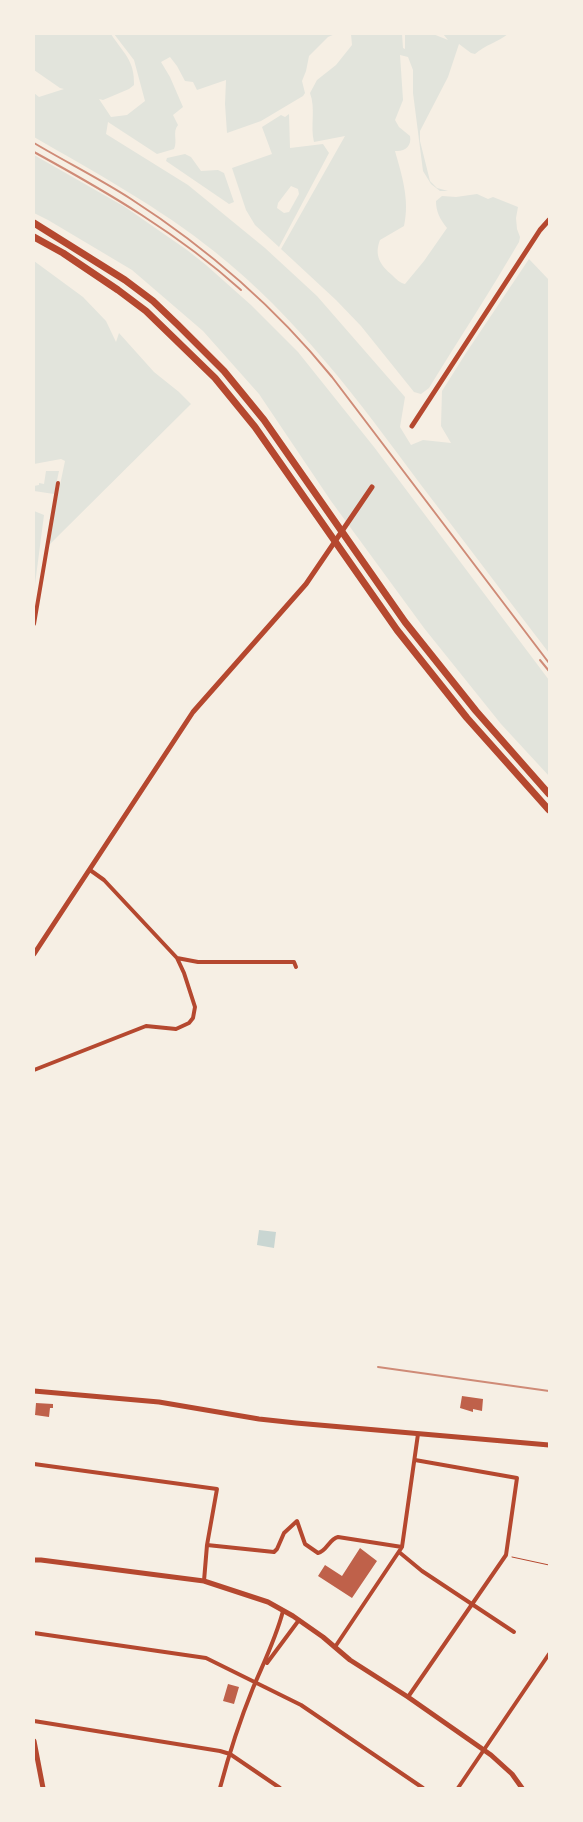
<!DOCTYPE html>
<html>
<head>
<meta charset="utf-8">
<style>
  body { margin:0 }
  #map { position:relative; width:583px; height:1822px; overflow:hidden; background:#f6efe4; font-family:Lora,serif }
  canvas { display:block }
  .frame { position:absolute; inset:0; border:35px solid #f6efe4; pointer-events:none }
</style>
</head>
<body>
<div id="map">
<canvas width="583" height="1822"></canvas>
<div class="frame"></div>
</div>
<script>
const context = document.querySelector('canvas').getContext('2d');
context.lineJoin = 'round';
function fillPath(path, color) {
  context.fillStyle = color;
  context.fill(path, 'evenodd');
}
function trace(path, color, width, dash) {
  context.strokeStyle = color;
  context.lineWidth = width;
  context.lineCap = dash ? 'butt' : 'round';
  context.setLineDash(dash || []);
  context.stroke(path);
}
const green = new Path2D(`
  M34 34H111C123 53 135 60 134 85L129 89 103 100 99 99 111 117 127 115 145 101 134 60 114 34H335L328 37 309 56 306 71 302 81 305 93 303 96 261 121 227 133 225 104 226 80 197 90 193 82 185 81 177 66 170 57 161 62 170 77 183 107 173 115 178 125C172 132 178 141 174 149L157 154 108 122 106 134 188 185 265 248 317 296 405 397 400 427 411 445 423 440 451 443 441 426 442 391 466 353 529 259 549 280V653C506 597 464 541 421 485 359 401 297 317 215 252 159 207 96 173 34 137V93L39 97 64 89 60 88 34 70Z
  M351 34H402L403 48 405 49V34H433L448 40 443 34H508C498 42 485 45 475 54L471 53 459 44 448 77 420 131V141L430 181 437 188 448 191H440L431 184 423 171 413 93V70L408 57 400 55 403 100 395 120 399 127 410 136C412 146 405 152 395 151 402 176 410 200 404 226L380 240C374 255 380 265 392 275 396 279 400 283 405 284L424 261 447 228C440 219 436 212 436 201L442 196 456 197 477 194 488 199 493 197 518 207 516 218 517 229 520 237 519 242C490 292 459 339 429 388L421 394 414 392 361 326 336 300 281 249 345 136 314 142C310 126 316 109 310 93L317 80 336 65 352 45Z
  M289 114 290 148 323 144 329 153 279 247 255 225 246 210 232 168 272 154 262 127 281 115 285 117ZM291 186 298 189 299 194 289 212 284 213 277 208 278 203Z
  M185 154 191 157 201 171 218 170 224 173 234 202 229 204 166 161 167 158Z
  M34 155 125 207 187 250 206 265 251 305 298 352 374 447 549 680V776L501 724 424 628 331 501 259 394 203 331 132 270 48 220 34 213Z
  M34 261 83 297 106 321 116 342 119 333 154 372 179 392 191 404 47 547 65 461 61 459 34 464Z
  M46 471H59L54 494 34 491V486L39 485V483L44 484Z
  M34 511 44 515 34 592Z`);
const water = new Path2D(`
  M259 1230 276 1232 274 1248 257 1245Z`);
const building = new Path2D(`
  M462 1396 483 1399 482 1411 473 1409V1412L460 1408Z
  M36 1403 53 1404V1408H50L49 1417 35 1415Z
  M360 1548 377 1561 352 1598 318 1576 325 1565 342 1576Z
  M228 1684 239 1687 234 1704 223 1701Z`);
const path = new Path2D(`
  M512 1557 549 1565`);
const minor = new Path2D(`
  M34 624 58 483
  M90 870 104 880 177 958 198 962H294L296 967
  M34 1070 146 1026 176 1029 189 1023 193 1018 195 1007 184 973 177 958
  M34 1464 217 1489 207 1545 204 1581
  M207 1545 274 1552 277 1549 284 1533 297 1521 305 1544 318 1553C327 1551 329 1539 338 1537L402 1547
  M399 1552 422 1571 514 1632
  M34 1633 206 1658 301 1705 423 1788
  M335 1647 402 1547 418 1434
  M267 1663 299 1620
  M408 1697 506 1555 517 1478 415 1460
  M34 1721 220 1751 230 1754 280 1788
  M220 1788C229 1754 240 1720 253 1688 264 1662 276 1638 283 1611
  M458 1788 549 1654`);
const tertiary = new Path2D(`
  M412 426 540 230 549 220
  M34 954 193 712 306 584 372 487
  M34 1391 159 1402 259 1419 296 1423 549 1445
  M34 1560H41L204 1581 268 1602 293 1616 323 1637 350 1660 408 1697 491 1755 512 1774 522 1788
  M34 1741 43 1788`);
const trunk = new Path2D(`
  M34 223 125 280 153 301 178 325 224 371 264 420 405 622 476 711 549 794
  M34 237 63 253 118 290 146 311 215 378 255 427 397 630 467 718 549 810`);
const rail = new Path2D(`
  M34 143C66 162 100 179 131 199 207 248 275 307 332 377L549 663
  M34 152C107 192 179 234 241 290
  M540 660 549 671
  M378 1367 549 1391`);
fillPath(green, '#e2e4dc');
fillPath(water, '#c9d6d2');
fillPath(building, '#bf614a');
trace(path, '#b5482f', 1);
trace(minor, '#b5482f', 4);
trace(tertiary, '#b5482f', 5);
trace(trunk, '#b5482f', 7);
trace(rail, '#cf8b77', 2);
</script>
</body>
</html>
